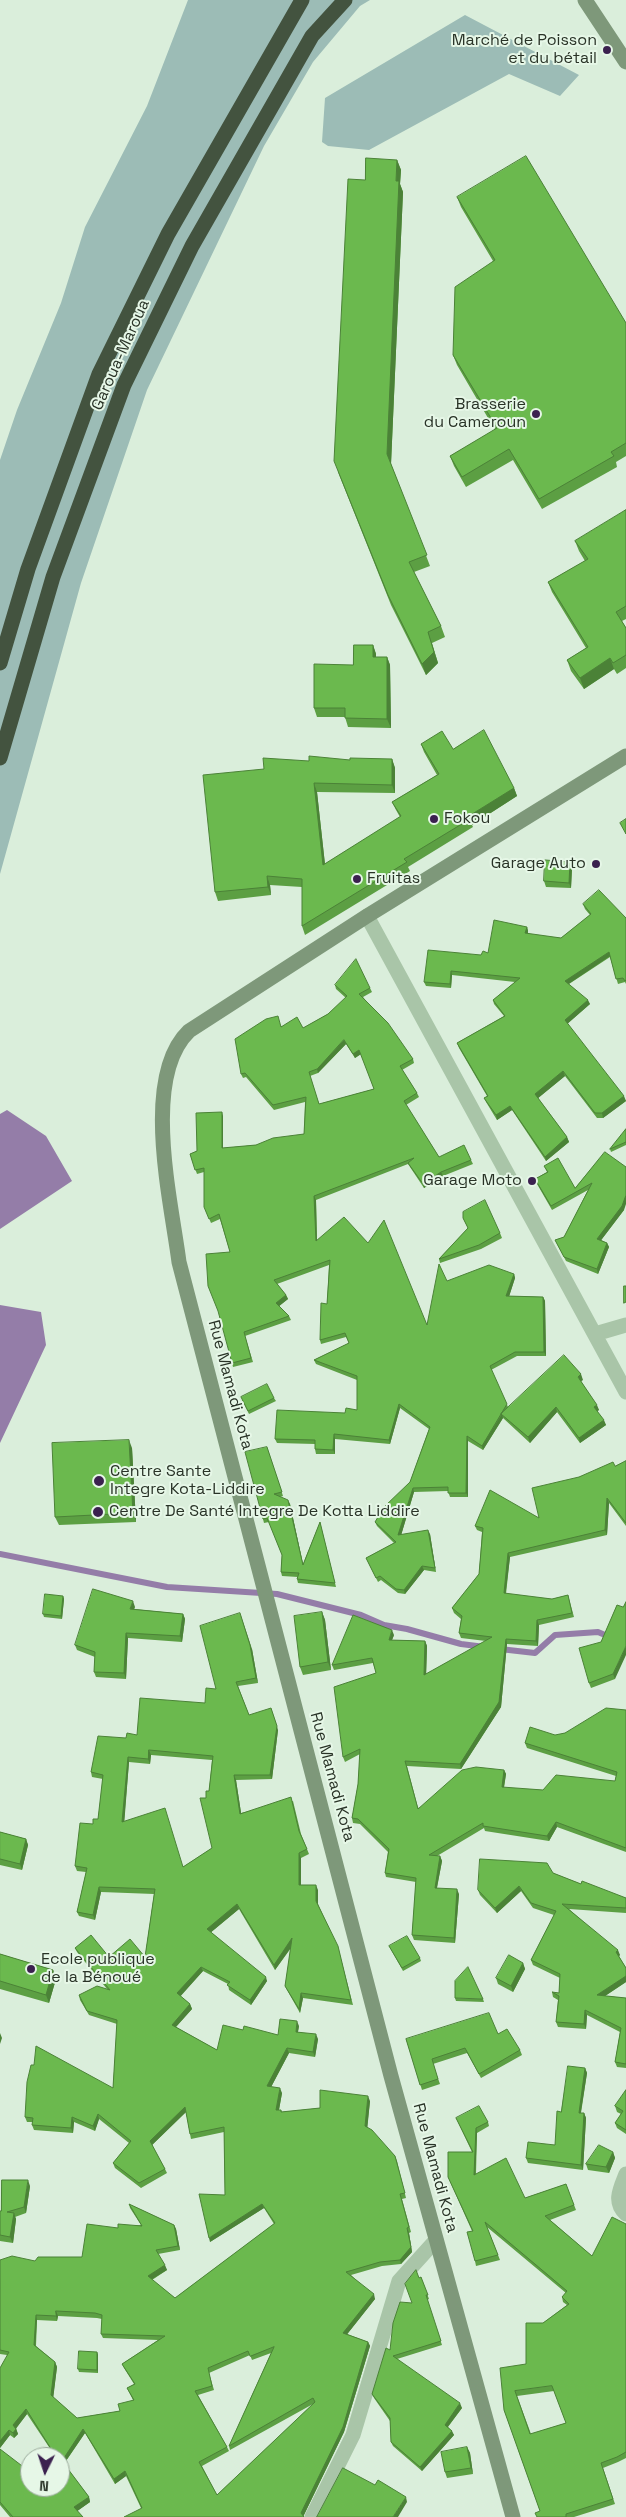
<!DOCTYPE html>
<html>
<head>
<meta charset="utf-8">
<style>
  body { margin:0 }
  #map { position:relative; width:626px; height:2517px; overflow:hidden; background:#daeedb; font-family:"Space Grotesk",sans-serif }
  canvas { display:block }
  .north { position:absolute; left:20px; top:2447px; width:50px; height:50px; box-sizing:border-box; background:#e6f7e7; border:1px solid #9aa99a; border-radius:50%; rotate:184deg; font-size:14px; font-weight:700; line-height:20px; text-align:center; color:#293327 }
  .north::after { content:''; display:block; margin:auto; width:18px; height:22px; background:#3b214f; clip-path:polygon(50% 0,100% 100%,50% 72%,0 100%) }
</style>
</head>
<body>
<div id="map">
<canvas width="626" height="2517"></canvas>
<div class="north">N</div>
</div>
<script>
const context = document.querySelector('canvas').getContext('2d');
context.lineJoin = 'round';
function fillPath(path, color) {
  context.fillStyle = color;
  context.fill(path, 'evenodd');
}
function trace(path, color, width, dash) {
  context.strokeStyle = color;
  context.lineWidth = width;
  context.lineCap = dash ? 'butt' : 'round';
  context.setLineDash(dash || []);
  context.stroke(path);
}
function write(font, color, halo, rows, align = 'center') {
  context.font = font + ' "Space Grotesk",sans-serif';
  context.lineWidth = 4;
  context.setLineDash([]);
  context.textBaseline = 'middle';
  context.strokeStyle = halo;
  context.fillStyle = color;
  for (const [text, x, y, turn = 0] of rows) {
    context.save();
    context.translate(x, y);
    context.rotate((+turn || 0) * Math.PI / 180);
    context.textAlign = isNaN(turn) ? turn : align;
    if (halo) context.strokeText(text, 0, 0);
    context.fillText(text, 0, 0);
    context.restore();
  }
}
const green = new Path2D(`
  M188 0H370L360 6 313 62 264 146 147 390 81 583 0 874V460L17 410 61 303 85 227 147 106Z
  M465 15 579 75 560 96 509 74 369 150 328 146 322 142 325 98Z`);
const water = new Path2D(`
  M7 1110 46 1136 72 1181 0 1229V1114Z
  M0 1305 41 1312 46 1345 0 1443Z`);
const stream = new Path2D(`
  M0 1554 167 1587 277 1594 361 1615 384 1625 407 1629 461 1644 485 1647
  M500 1649 535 1653 555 1635 598 1632 626 1644`);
const street = new Path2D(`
  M367 916 626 1392
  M595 1334 626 1325
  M626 2174C620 2189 613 2202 626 2214
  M312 2517 353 2435 399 2281 436 2240`);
const secondary = new Path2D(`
  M585 0 626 62
  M513 2517 391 2076 179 1262C171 1200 141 1077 189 1031L367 916 626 756`);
const highway = new Path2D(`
  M0 663 28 569 99 374 168 234 302 0
  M0 758 53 577 124 385 192 246 312 36 345 0`);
const wall = new Path2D(`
  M397 160 401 170 400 184 403 192 391 464 430 566 414 572 441 626 445 637 432 643 438 663 426 675 391 605 338 472 365 180Z
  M457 197 626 323V456L616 462 617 467 542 509 513 460 466 487 454 466 450 456 495 430 457 365 453 355 493 261 461 207Z
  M626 510V619L622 621 626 628V668L617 674 614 669 584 689 571 671 567 660 586 648 552 592 548 582 585 561 579 551 575 541Z
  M373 645 376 654V657H387L390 665 391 728 348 727 345 717H317L314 708 353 665Z
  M421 744 453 749 514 788 517 796 472 825 473 827 408 867 410 871 305 935 302 926V887L270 885 271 895 218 901 215 892 264 769 309 761 350 760 392 759 395 768V793L317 792 325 864 400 817 396 810 392 802 437 775 424 752Z
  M572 868 571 888 546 887 544 881Z
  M583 904 626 918V984L625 982 618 984 610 957 569 984 590 1004 567 1024 626 1101 603 1118H597L565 1076 538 1098 567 1137 569 1142 546 1161 512 1110 497 1120 486 1102 484 1098 487 1096 459 1048 457 1043 504 1016 494 1004 493 1000 515 982 452 975 451 988 426 986 424 982 481 955 488 953 527 927 528 931V934L561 938 590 915 585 909Z
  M335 985 370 988 372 992 363 997 413 1059 414 1063 402 1070 417 1093 419 1097 406 1105 439 1157 471 1160 473 1164 443 1176 424 1188 408 1164 316 1200 317 1240 427 1325 447 1281 514 1274 515 1278 509 1296 543 1297 545 1301 546 1356H517L491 1370 508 1407 583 1380 581 1381 599 1410 597 1411 606 1425 580 1443 557 1412 530 1443 503 1418 483 1450 468 1441V1497H450L448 1491 414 1492 401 1535 430 1534 436 1572 424 1570 405 1594 398 1593 381 1580 378 1582 366 1558 394 1543 377 1526 375 1522 410 1482 429 1429 400 1408 390 1444 335 1439V1454H316L315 1449V1444L277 1443 275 1439 345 1413 357 1410V1380L316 1364 314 1360 349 1343 346 1337 321 1344 320 1340 327 1304 329 1265 277 1284 286 1295 288 1299 279 1306 289 1316 291 1320 245 1336 253 1362 233 1367 232 1363 230 1252 220 1219 211 1223 206 1211 204 1172 197 1174 190 1154 197 1151 223 1116V1148L256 1145 304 1134 305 1102 274 1110 246 1077 243 1078 241 1074 281 1026 303 1028 328 1014 346 998 336 989ZM346 1044 355 1058 361 1054 374 1089 319 1104 310 1076 318 1073Z
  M626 1129V1145L611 1152 610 1149Z
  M605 1152 624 1210 601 1240 607 1243 609 1247 598 1274 566 1261 555 1240 564 1237 588 1190 552 1210 537 1184 535 1179 547 1172 544 1166 575 1188Z
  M463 1218 500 1233 502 1238 481 1249 440 1263 439 1259 468 1228Z
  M274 1398 276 1401 249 1414 242 1400Z
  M267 1447 283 1496 280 1497 290 1504 303 1564 320 1522 336 1587 298 1583 297 1579 298 1577 282 1576 281 1572 282 1555 269 1522 264 1523 263 1519Z
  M132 1448 136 1522 59 1525 55 1517Z
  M626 1461V1526L609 1503 607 1535 510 1557 506 1594 552 1599 568 1595 574 1617 539 1625 538 1646 507 1644 501 1707 461 1769 407 1766 418 1808 504 1770 506 1774 504 1788 543 1790 615 1781 616 1776 527 1748 525 1743 565 1733 626 1710V1852L557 1827 549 1841 485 1831 484 1828 437 1856H440L442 1861 437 1888 459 1894 455 1943 414 1940 412 1935 416 1882 386 1877 385 1873 388 1852 360 1824 353 1823 352 1818 358 1784 360 1754 345 1762 343 1757 376 1673 373 1663 334 1670 332 1665 394 1635 392 1640 425 1641 427 1646 426 1674 486 1641 461 1638 459 1633 461 1619 454 1613 452 1608 479 1574 482 1532 477 1530 475 1526 539 1518 579 1477 615 1466Z
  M63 1596 64 1599 62 1619 44 1617 43 1614Z
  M617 1605 615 1679 591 1688 589 1683 601 1642Z
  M135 1607 134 1609 183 1614 185 1619 182 1642 128 1638 126 1679 96 1677 94 1672 95 1657 77 1650 75 1645Z
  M322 1612 325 1620 331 1670 303 1675 300 1667Z
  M252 1649 258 1683 238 1686 249 1715 278 1730 272 1779 236 1780 241 1813 293 1801 301 1834 309 1854 301 1858V1885L318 1890V1904L339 1951 353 2005 303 1998 300 2013 287 1990 285 1986 291 1948 275 1970 239 1909 211 1932 267 1981 251 2005 229 1990 228 1984 203 1971 180 1996 190 2004 192 2009 176 2027 217 2050 243 2030 278 2035 299 2026 298 2032 318 2039 315 2057 289 2053 271 2087 282 2093 279 2110H281L282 2112 320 2108 370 2101 367 2128 395 2156 397 2161 406 2198 402 2199 411 2232 409 2233 412 2252 401 2264 382 2266 351 2275 375 2299 347 2334 368 2342 370 2346 344 2432 303 2517 141 2508 126 2476 115 2484 85 2433 64 2464 89 2497 90 2502 77 2511 83 2517H10L0 2505V2449L30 2487 53 2453 27 2414 16 2428 18 2434 14 2438 10 2435 0 2448 7 2355 0 2354V2260L35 2261 82 2257 118 2228 141 2225 130 2208 129 2204 174 2225 176 2229 180 2250 158 2254 167 2270 152 2280 175 2298 274 2224 264 2208 210 2242 225 2195 224 2132 191 2139 190 2134 186 2112 152 2145 165 2169 167 2173 141 2188 115 2168 113 2163 129 2143 99 2119 95 2131 74 2122 73 2133 34 2130 32 2125 33 2122H27L25 2117 113 2088 117 2024 89 2015 80 2000 79 1995 107 1989 77 1952 75 1948 109 1957H145L154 1894 101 1892 95 1920 79 1916 77 1912 86 1872 77 1871 75 1866 93 1824 98 1819 103 1779 92 1777 91 1772 126 1738 137 1735 205 1703 216 1689ZM151 1755 212 1760 209 1791 206 1798 212 1848 183 1867 124 1821 129 1762 150 1764ZM58 2316 97 2318 102 2319 101 2334 103 2338 158 2340 122 2364 124 2368 134 2384 127 2388 133 2400 120 2411 77 2418 53 2397 57 2367 55 2362 36 2346 37 2320 57 2321ZM271 2353 229 2446 230 2450 313 2404 217 2495 202 2466 229 2451 227 2447 198 2395 214 2390 209 2373 250 2355 252 2360Z
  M0 1832 26 1839 28 1845 22 1870 0 1865Z
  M553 1873 581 1884 626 1898V1913L569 1909 620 1955 619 1956 626 1968V1982L605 1996 626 1998V2068L617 2067 615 2062 620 2032 587 2015 586 2029 558 2027 556 2022 558 2000 553 1997 552 1992 559 1993 560 1978 533 1965 531 1960 554 1915 533 1908 521 1891 497 1913 480 1895 478 1890Z
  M389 1946 420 1958 421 1961 403 1971Z
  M0 1954 53 1970 56 1979 49 2003 0 1989Z
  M523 1963 525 1969 513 1992 498 1984 496 1978Z
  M455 1998 483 1999 484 2002 456 2001Z
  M498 2034 520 2050 522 2055 481 2078 467 2053 433 2064 440 2084 422 2090 406 2039Z
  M585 2068 587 2073 581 2113H584L586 2118 583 2170 528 2163 526 2158 555 2145 561 2112Z
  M626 2090V2134L617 2128 615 2123 621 2114 617 2112 615 2106Z
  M456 2118 488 2122 489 2126 477 2133 476 2174 525 2198 566 2184 576 2210 550 2220 592 2256 626 2224V2458L618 2462 603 2468 615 2504 574 2517H537L540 2511 504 2410 526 2364 543 2323 567 2305 563 2302 562 2297 566 2293 487 2227 500 2260 476 2266 475 2261 472 2231 448 2177 472 2152ZM554 2391 566 2423 531 2434 517 2396Z
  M613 2152 615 2158 609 2173 588 2170 586 2164Z
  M30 2186 26 2213 15 2217 16 2219 13 2243 0 2241V2211H1Z
  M421 2277 429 2299 427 2300 442 2345 397 2359 462 2408 448 2427 454 2435 422 2471 393 2446 391 2442 390 2421 374 2398 372 2394 390 2350 412 2303 419 2278Z
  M97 2352 98 2355V2373L79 2372 78 2369Z
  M467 2447 470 2453 473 2474 447 2478 445 2472Z`);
const shadedWall = new Path2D(`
  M397 160 401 170 400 184 403 192 391 464 387 454Z
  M428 632 438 663 426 675 422 664Z
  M373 645 376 654V665L373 657Z
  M387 657 390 665 391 728 387 719Z
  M610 658 614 669 584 689 580 678Z
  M392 759 395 768V793L392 785Z
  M314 783 317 792 326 874 323 865Z
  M514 788 517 796 472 825 469 816Z
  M570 862 572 868 571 888 569 883Z
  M267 876 270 885 271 895 268 887Z
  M527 927 528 931 527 938 525 933Z
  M609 952 610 956 567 985 565 981Z
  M451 971 452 975 451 988 450 984Z
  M588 1000 590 1004 566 1025 565 1020Z
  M344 1040 346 1044 318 1073 317 1069Z
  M359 1050 361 1054 355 1058 353 1054Z
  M563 1071 565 1076 537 1099 535 1094Z
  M624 1096 626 1101 603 1118 602 1113Z
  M510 1106 512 1110 497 1120 496 1115Z
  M222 1112 223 1116V1152L222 1148Z
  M567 1137 569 1142 546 1161 545 1157Z
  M441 1172 443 1176 424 1188 423 1184Z
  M626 1195V1204L624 1210 599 1243 597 1239Z
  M314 1196 316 1200 317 1245 316 1241Z
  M607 1243 609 1247 598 1274 597 1269Z
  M514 1274 515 1278 508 1300 506 1296Z
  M286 1295 288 1299 278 1307 276 1303Z
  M543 1297 545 1301 546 1356 544 1352Z
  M581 1374 583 1380 580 1382 578 1377Z
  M399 1404 400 1408 390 1444 389 1440Z
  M597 1405 599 1410 596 1412 594 1407Z
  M556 1407 557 1412 530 1443 528 1437Z
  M502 1414 503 1418 483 1450 482 1446Z
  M604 1420 606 1425 580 1443 579 1438Z
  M334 1434 335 1439V1454L333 1450Z
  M467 1436 468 1441V1497L466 1493Z
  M129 1440 132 1448 136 1522 133 1513Z
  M413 1488 414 1492 400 1539 398 1535Z
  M607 1498 609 1503 607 1535 605 1530Z
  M288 1500 290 1504 304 1569 303 1565Z
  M428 1530 430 1534 436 1572 435 1568Z
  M508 1553 510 1557 505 1598 504 1593Z
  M422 1566 424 1570 405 1594 404 1590Z
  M63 1596 64 1599 62 1619 61 1616Z
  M133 1601 135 1607 132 1614 130 1609Z
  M322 1612 325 1620 331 1670 328 1662Z
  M240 1613 252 1649 258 1683 256 1678Z
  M183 1614 185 1619 182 1642 180 1636Z
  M537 1620 539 1625 538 1646 536 1641Z
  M392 1630 394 1635 390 1645 389 1640Z
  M126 1633 128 1638 126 1679 124 1673Z
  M506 1639 507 1644 501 1707 461 1769 460 1764Z
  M425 1641 427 1646 426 1679 424 1675Z
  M626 1646V1655L615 1679 613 1674Z
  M271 1708 278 1730 272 1779 270 1775Z
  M149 1750 151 1755 150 1764 148 1759Z
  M128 1757 129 1762 124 1826 122 1822Z
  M504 1770 506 1774 503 1792 502 1787Z
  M234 1775 236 1780 242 1819 240 1814Z
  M556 1822 557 1827 549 1841 547 1836Z
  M26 1839 28 1845 22 1870 20 1864Z
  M299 1853 301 1858V1889L299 1885Z
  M440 1856 442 1861 436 1892 435 1888Z
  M316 1885 318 1890V1905L316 1901Z
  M519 1886 521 1891 497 1913 495 1908Z
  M99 1887 101 1892 95 1920 93 1915Z
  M457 1889 459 1894 455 1943 454 1938Z
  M237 1904 239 1909 209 1934 207 1929Z
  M292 1938 294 1943 275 1970 274 1965Z
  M618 1950 620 1955 618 1957 616 1952Z
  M523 1963 525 1969 513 1992 511 1986Z
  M201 1967 203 1971 179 1998 177 1993Z
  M53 1970 56 1979 49 2003 46 1995Z
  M626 1976V1982L599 2000 597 1995Z
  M266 1977 267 1981 251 2005 250 2000Z
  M301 1993 303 1998 300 2013 299 2009Z
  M190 2004 192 2009 174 2029 172 2025Z
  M585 2010 587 2015 586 2029 584 2024Z
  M297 2021 299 2026 297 2036 296 2032Z
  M0 2033 2 2038 0 2044Z
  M316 2034 318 2039 315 2057 313 2052Z
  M287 2048 289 2053 269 2091 267 2086Z
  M585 2068 587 2073 580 2117 579 2113Z
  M280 2088 282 2093 278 2115 276 2110Z
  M368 2096 370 2101 367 2131 365 2126Z
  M185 2107 186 2112 151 2146 150 2141Z
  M584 2113 586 2118 583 2170 581 2165Z
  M98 2114 99 2119 95 2131 93 2126Z
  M72 2117 74 2122 73 2133 71 2128Z
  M476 2128 477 2133 475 2180 474 2175Z
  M613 2152 615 2158 609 2173 606 2167Z
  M28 2180 30 2186 26 2213 24 2207Z
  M262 2204 264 2208 210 2242 209 2238Z
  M14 2213 16 2219 13 2243 10 2237Z
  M174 2225 176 2229 180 2250 178 2246Z
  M407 2228 409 2233 412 2252 401 2264 400 2260Z
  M165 2265 167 2270 149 2281 148 2276Z
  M374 2294 375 2299 345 2337 343 2333Z
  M56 2311 58 2316 57 2321 56 2316Z
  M36 2315 37 2320 35 2350 34 2345Z
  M368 2342 370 2346 344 2432 303 2517 301 2513Z
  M97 2352 98 2355V2373L97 2370Z
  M55 2362 57 2367 53 2400 51 2395Z
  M460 2403 462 2408 446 2429 445 2425Z
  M26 2409 27 2414 15 2430 13 2425Z
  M16 2429 18 2434 14 2438 13 2433Z
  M83 2429 85 2433 63 2465 62 2461Z
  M9 2430 10 2435 0 2448V2441Z
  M452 2431 454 2435 422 2471 420 2467Z
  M467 2447 470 2453 473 2474 471 2468Z
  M125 2471 126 2476 115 2484 114 2479Z
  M89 2497 90 2502 76 2512 74 2507Z
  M406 2497 407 2502 398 2517H393Z`);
const building = new Path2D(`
  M526 156 626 323V443L611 452 614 456 539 499 509 449 462 477 450 456 497 428 453 355 455 287 495 260 457 197Z
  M366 158 397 160 396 181H399L387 454 427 555 409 562 441 626 428 632 434 652 422 664 388 595 334 461 348 179 365 180Z
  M626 510V606L616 612 626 628V655L613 663 610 658 580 678 567 660 588 647 548 582 588 559 575 541Z
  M354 645H373V657H387V719L345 718V708H314V664L353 665Z
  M484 730 514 788 469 816 470 819 404 859 407 862 302 926V879L267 876 268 887 215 892 203 775 264 769 263 758 309 761V756L350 760V758L392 759V785L314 783 323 865 401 816 392 802 439 774 421 744 442 731 453 749Z
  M626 819V834L620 823Z
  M545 860 570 862 569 883 544 881Z
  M599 890 626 918V980L625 981 623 978 616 979 609 952 565 981 588 1000 565 1020 624 1096 602 1113H595L563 1071 535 1094 567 1137 545 1157 510 1106 496 1115 484 1098 488 1096 457 1043 505 1016 493 1000 520 978 451 971 450 984 424 982 428 950 481 955 483 951 488 953 494 920 527 927 525 933 561 938 591 914 583 904Z
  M356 959 370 988 359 994 388 1023 413 1059 400 1066 417 1093 404 1101 439 1157 464 1145 471 1160 441 1172 423 1184 408 1163 414 1158 314 1196 316 1241 344 1217 368 1243 384 1220 427 1325 439 1264 447 1281 489 1265 514 1274 506 1296 543 1297 544 1352H515L490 1366 507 1404 482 1446 467 1436 466 1493H448V1487L413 1488 398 1535 428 1530 435 1568 422 1566 404 1590 396 1589 380 1576 376 1578 366 1558 396 1542 375 1522 384 1507 410 1482 430 1427 399 1404 389 1440 334 1434 333 1450 315 1449V1440L275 1439 277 1410 345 1413 346 1408 357 1410V1376L314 1360 349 1343 345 1333 320 1340 321 1303 327 1304 330 1260 274 1280 286 1295 276 1303 289 1316 244 1332 251 1358 232 1363 218 1311 208 1286 206 1254 230 1252 219 1214 209 1219 204 1207V1168L195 1170 190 1154 197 1151 196 1113 222 1112V1148L256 1145 273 1138 304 1134 306 1097 273 1105 245 1073 241 1074 235 1039 266 1019 278 1016 281 1027 297 1017 303 1028 328 1014 347 996 335 985ZM344 1040 353 1054 359 1050 374 1089 319 1104 309 1072 317 1069Z
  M626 1129V1142L610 1149Z
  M605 1152 626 1167V1195L622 1206 597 1239 607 1243 597 1269 564 1257 555 1240 564 1237 592 1183 551 1206 535 1179 548 1172 544 1166 558 1158 575 1188Z
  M485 1200 500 1233 479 1245 439 1259 468 1228 463 1218V1212Z
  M624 1286H626V1302L624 1303Z
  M564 1355 581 1374 578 1377 597 1405 594 1407 604 1420 579 1438 556 1407 528 1437 501 1414Z
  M267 1384 274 1398 248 1411 241 1397Z
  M129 1440 133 1513 55 1517 52 1443Z
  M267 1447 282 1492 274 1494 288 1500 303 1565 320 1522 335 1583 297 1579 299 1573 281 1572 282 1555 267 1518 263 1519 245 1452Z
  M626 1461V1523L607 1498 605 1530 508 1553 504 1593 552 1599 568 1595 572 1613 537 1620 536 1641 506 1639 499 1702 460 1764 405 1761 418 1809 462 1770 476 1767 504 1770 502 1787 543 1790 556 1775 615 1781 617 1772 525 1743 530 1727 555 1735 565 1733 606 1708 626 1710V1848L556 1822 547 1836 483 1826V1823L429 1855 440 1856 435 1888 457 1889 454 1938 412 1935 416 1878 385 1873 389 1849 358 1819 352 1818 358 1784 360 1749 343 1757 334 1687 376 1673 372 1658 332 1665 353 1615 392 1630 389 1640 425 1641 424 1675 492 1637 459 1633 462 1616 452 1608 479 1574 483 1528 475 1526 490 1490 539 1518 532 1488 579 1477 613 1462 615 1466Z
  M93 1589 133 1601 130 1609 183 1614 180 1636 126 1633 124 1673 94 1672 95 1652 75 1645Z
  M45 1594 63 1596 61 1616 43 1614Z
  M626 1602V1646L613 1674 589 1683 579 1648 601 1642 617 1605 623 1607Z
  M322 1612 328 1662 300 1667 294 1616Z
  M240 1613 250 1645 256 1678 236 1682 249 1715 271 1708 277 1726 270 1775H234L240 1814 291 1797 299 1831 307 1849 299 1853V1885H316V1901L338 1946 351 2000 301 1993 299 2009 285 1986 292 1938 274 1965 237 1904 207 1929 266 1977 250 2000 227 1985 230 1982 201 1967 177 1993 190 2004 172 2025 217 2050 223 2025 243 2030 244 2026 278 2035 280 2019 297 2021 296 2032 316 2034 313 2052 287 2048 267 2086 280 2088 276 2110H281V2112L320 2108V2090L368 2096 365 2126 372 2130 395 2156 405 2193 400 2194 409 2227 407 2228 411 2247 400 2260 380 2262 346 2272 374 2294 343 2333 368 2342 343 2427 301 2513 304 2517H124L142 2508 125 2471 114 2479 83 2429 62 2461 89 2497 74 2507 83 2517H13L0 2502V2449L30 2472V2487H60V2457H50L53 2452 26 2409 13 2425 16 2429 13 2433 9 2430 0 2441V2368L9 2352 0 2350V2260L12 2256 35 2261 38 2257H82L87 2224 118 2228V2224L142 2226 129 2204 174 2225 178 2246 156 2250 165 2265 148 2276 175 2298 275 2223 262 2204 209 2238 199 2194 225 2195 224 2127 190 2134 185 2107 150 2141 165 2169 139 2183 113 2163 131 2141 98 2114 93 2126 72 2117 71 2128 32 2125 33 2118 25 2117 27 2082 31 2065H34L36 2046 113 2088 117 2020 87 2011 79 1995 97 1986 110 1990 75 1948 91 1935 109 1957 130 1939 145 1957 155 1889 99 1887 93 1915 77 1912 87 1868 75 1866 80 1823 93 1824V1819H98L103 1775 91 1772 98 1736 126 1738 127 1733 137 1735 140 1698 205 1703 206 1688 216 1689 200 1626ZM149 1750 213 1756 209 1791H206V1798H200L212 1848 183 1867 165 1808 122 1822 128 1757 148 1759ZM56 2311 95 2313 102 2315 101 2334 165 2336 122 2364 135 2384 127 2388 134 2400 118 2404 120 2411 77 2418 51 2395 55 2362 34 2345 36 2315 56 2316ZM274 2347 229 2446 313 2398 315 2402 217 2495 199 2462 227 2447 195 2391 212 2386 208 2368 248 2351 250 2356Z
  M0 1832 26 1839 20 1864 0 1859Z
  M480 1859 547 1863 553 1873 581 1884 582 1881 626 1898V1908L562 1904 618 1950 616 1952 626 1968V1976L597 1995 626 1998V2064L615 2062 621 2028 585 2010 584 2024 556 2022 559 1996 552 1992 559 1993 560 1974 531 1960 556 1911 531 1903 519 1886 495 1908 478 1890Z
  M407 1936 420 1958 402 1968 389 1946Z
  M0 1954 53 1970 46 1995 0 1981Z
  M509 1955 523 1963 511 1986 496 1978Z
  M468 1967 483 1999 455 1998V1981Z
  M489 2013 498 2034 507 2029 520 2050 479 2074 465 2048 432 2059 438 2079 420 2085 406 2039Z
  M568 2066 585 2068 579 2113H584L581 2165 526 2158 528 2142 555 2145 557 2111 561 2112Z
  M626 2090V2130L615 2123 623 2111 615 2106Z
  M479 2106 488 2122 476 2128 474 2175 506 2158 525 2198 566 2184 574 2205 545 2216 592 2256 612 2217 626 2224V2452L617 2457 601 2463 613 2499 566 2514V2517H537L535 2513 540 2511 504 2410 500 2368 526 2364V2323H543L569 2304 562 2297 567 2291 485 2222 498 2255 475 2261 467 2232 473 2231 448 2177V2152H473L456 2118ZM552 2386 566 2423 530 2434 515 2391Z
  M599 2145 613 2152 606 2167 586 2164Z
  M2 2180H28L24 2207 7 2212 14 2213 10 2237 0 2235V2211H1Z
  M416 2270 419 2278 421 2277 428 2295H426L441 2341 393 2356 460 2403 445 2425 452 2431 420 2467 391 2442 390 2418 372 2394 386 2348 390 2350 393 2323 400 2302 412 2303 405 2284Z
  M79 2351 97 2352V2370L78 2369Z
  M467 2447 471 2468 445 2472 441 2452Z
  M343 2468 375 2485 378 2480 406 2497 393 2517H317Z`);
const markers = [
  [607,50,5,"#3b214f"],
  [536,414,5,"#3b214f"],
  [434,819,5,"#3b214f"],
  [596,864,5,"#3b214f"],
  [357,879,5,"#3b214f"],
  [532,1181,5,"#3b214f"],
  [99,1481,6,"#3b214f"],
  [98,1512,6,"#3b214f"],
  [31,1969,5,"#3b214f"]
];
const poiNames = [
  ["Marché de Poisson",597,41,"right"],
  ["et du bétail",597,59,"right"],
  ["Brasserie",526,405,"right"],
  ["du Cameroun",526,423,"right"],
  ["Fokou",444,819],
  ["Garage Auto",586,864,"right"],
  ["Fruitas",367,879],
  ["Garage Moto",522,1181,"right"],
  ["Centre Sante",110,1472],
  ["Integre Kota-Liddire",110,1490],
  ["Centre De Santé Integre De Kotta Liddire",109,1512],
  ["Ecole publique",41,1960],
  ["de la Bénoué",41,1978]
];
const streetNames = [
  ["Garoua-Maroua",121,355,-66],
  ["Rue Mamadi Kota",230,1385,75],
  ["Rue Mamadi Kota",332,1777,75],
  ["Rue Mamadi Kota",435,2168,75]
];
fillPath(green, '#9cbcb6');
fillPath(water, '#947da8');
trace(stream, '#947da8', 6);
trace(street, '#a9c5a8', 15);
trace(secondary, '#7e987a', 15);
trace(highway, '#43533f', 15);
fillPath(wall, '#5c9f43');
fillPath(shadedWall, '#4b8237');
fillPath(building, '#6bb94e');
trace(building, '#4b8237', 1);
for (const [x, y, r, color] of markers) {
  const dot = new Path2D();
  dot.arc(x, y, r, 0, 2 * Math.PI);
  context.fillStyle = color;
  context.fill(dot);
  trace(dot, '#e6f7e7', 2);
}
write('16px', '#293327', '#e6f7e7', poiNames, 'left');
write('16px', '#293327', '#e6f7e7', streetNames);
</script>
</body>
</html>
